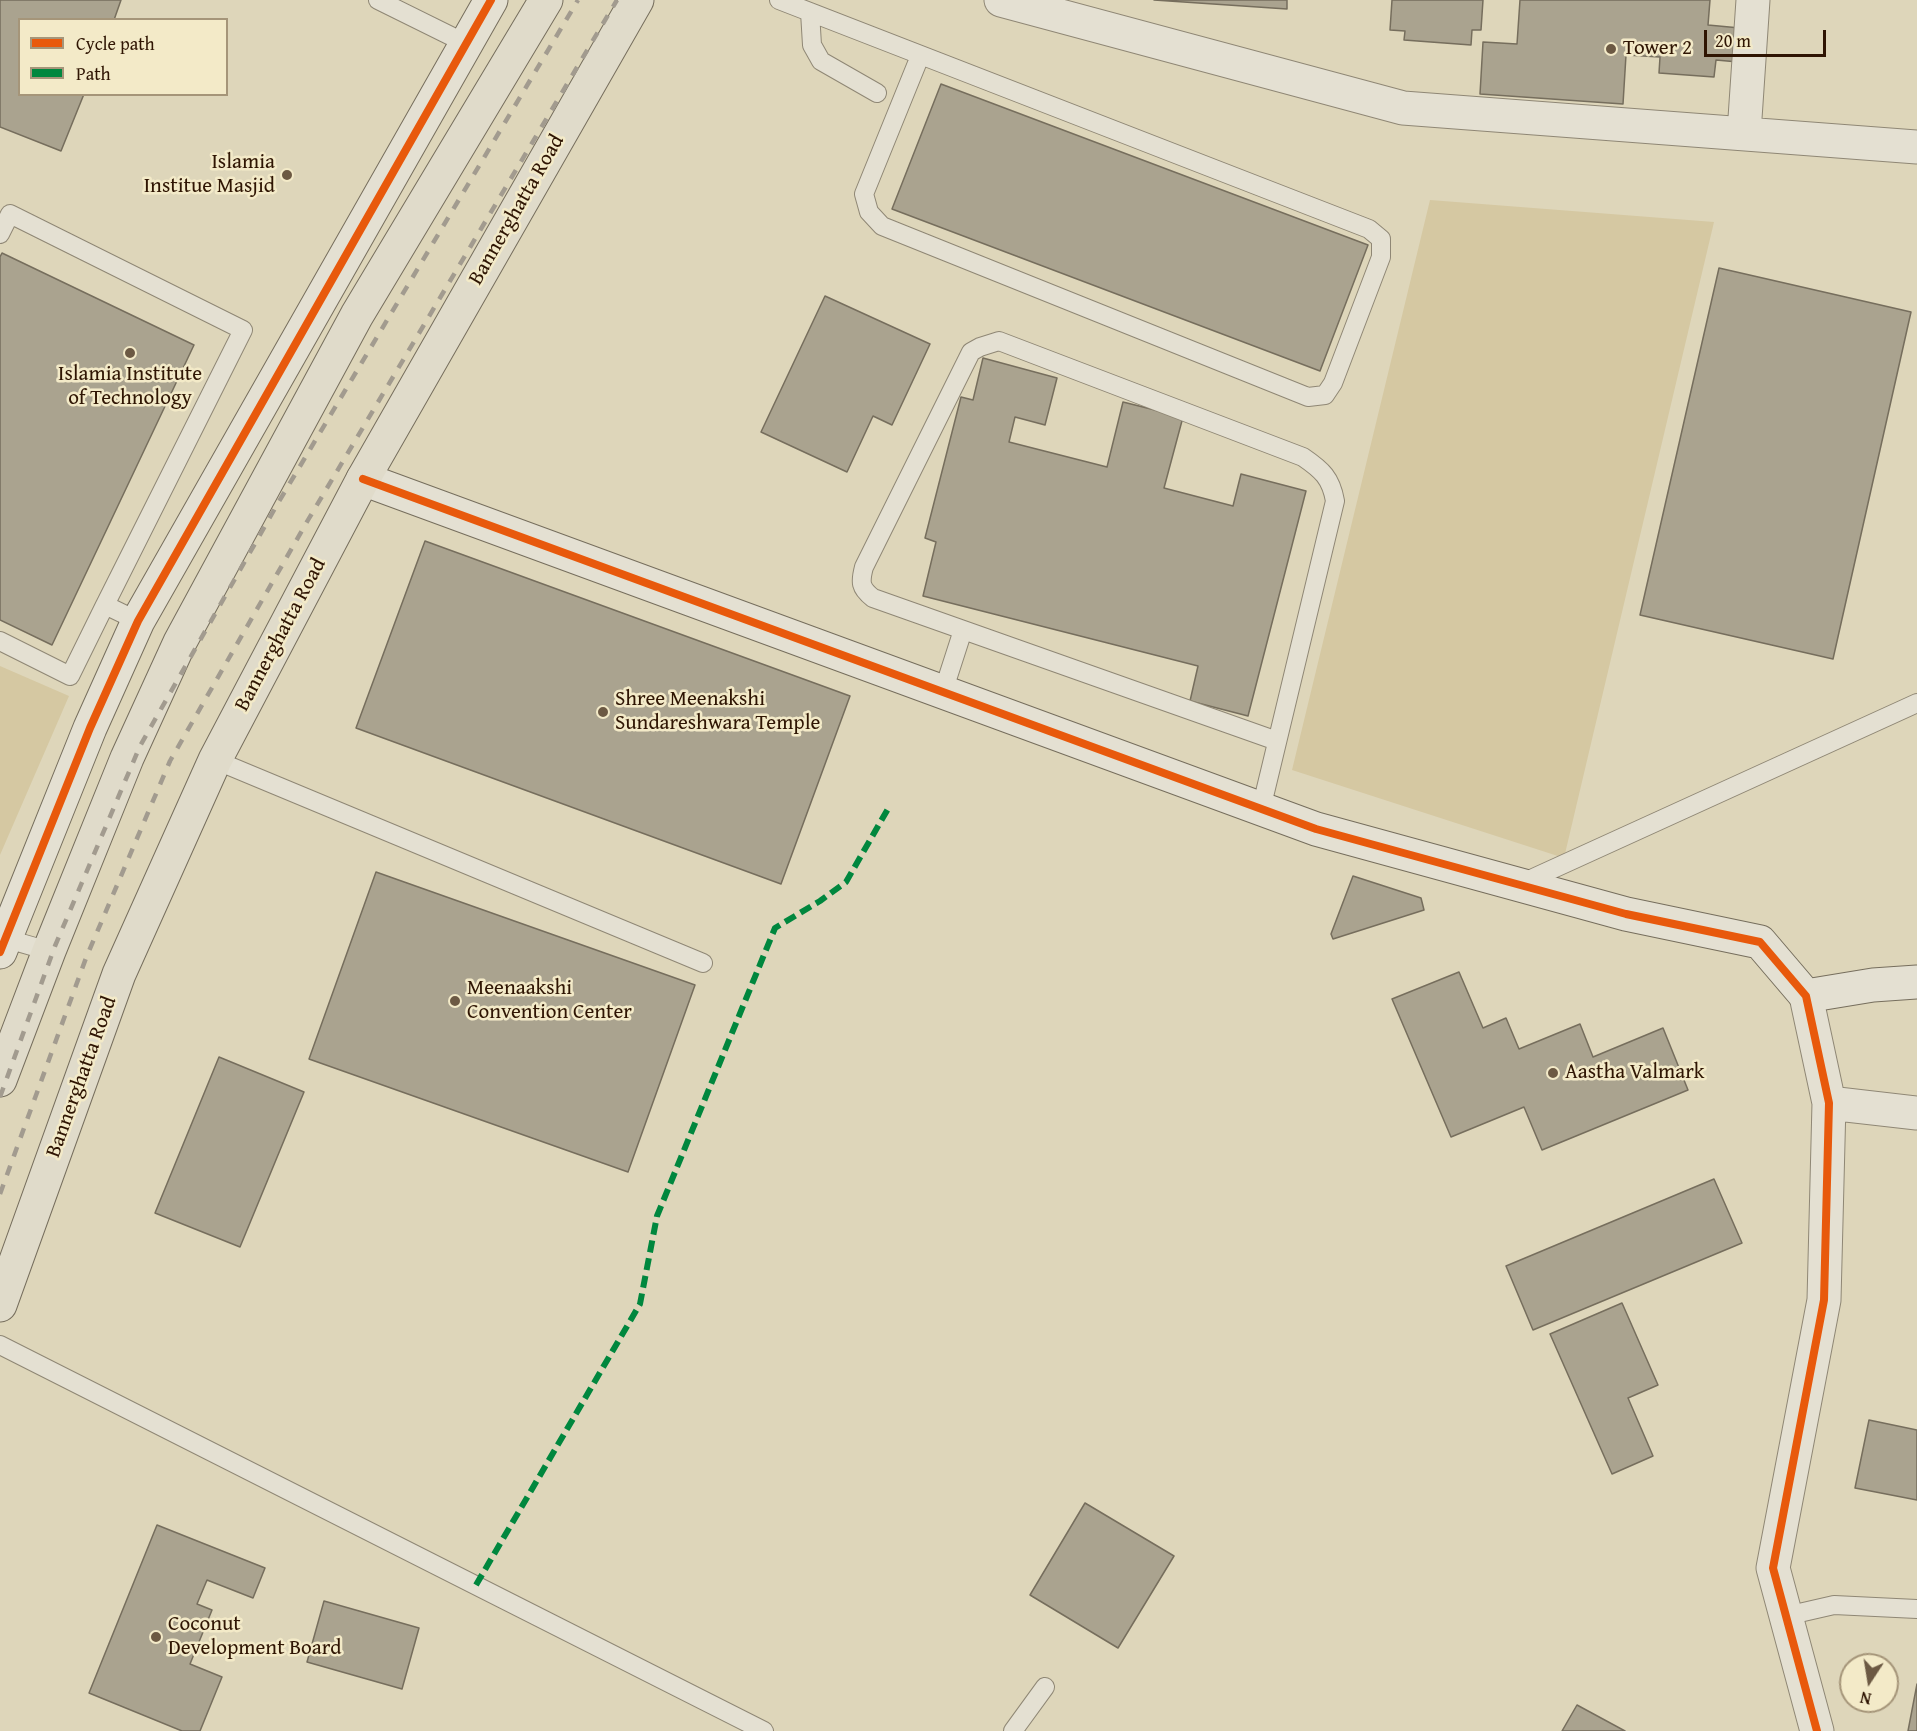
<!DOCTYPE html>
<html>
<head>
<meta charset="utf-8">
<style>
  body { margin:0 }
  #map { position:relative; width:1917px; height:1731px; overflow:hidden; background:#ded6ba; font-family:"Gentium Book Plus",serif }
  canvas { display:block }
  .legend { position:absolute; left:18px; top:18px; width:210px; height:78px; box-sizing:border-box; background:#f3eac8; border:2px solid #a59579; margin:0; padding:8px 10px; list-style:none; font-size:18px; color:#2f1503 }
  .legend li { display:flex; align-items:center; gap:12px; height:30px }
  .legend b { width:30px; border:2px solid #a59579 }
  .north { position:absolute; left:1839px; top:1653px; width:60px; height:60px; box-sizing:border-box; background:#f3eac8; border:2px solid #a59579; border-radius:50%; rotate:192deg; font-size:16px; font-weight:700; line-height:24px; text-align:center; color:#2f1503 }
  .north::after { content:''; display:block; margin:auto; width:21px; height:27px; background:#6c5943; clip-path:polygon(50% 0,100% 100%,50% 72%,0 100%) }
  .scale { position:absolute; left:1704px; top:30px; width:122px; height:27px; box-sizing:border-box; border:3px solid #2f1503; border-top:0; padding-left:8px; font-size:18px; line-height:21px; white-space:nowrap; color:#2f1503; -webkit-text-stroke:4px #f3eac8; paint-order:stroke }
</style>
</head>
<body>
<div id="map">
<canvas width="1917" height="1731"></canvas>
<ul class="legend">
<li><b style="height:8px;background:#e8590c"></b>Cycle path</li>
<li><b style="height:8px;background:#00873e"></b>Path</li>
</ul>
<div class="north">N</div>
<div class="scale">20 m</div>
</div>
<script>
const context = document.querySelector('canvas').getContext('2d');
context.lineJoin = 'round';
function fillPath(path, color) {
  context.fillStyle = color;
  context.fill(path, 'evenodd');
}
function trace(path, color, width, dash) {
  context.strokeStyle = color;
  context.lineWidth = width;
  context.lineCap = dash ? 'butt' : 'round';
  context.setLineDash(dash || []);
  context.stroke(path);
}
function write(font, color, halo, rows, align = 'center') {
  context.font = font + ' "Gentium Book Plus",serif';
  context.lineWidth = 5;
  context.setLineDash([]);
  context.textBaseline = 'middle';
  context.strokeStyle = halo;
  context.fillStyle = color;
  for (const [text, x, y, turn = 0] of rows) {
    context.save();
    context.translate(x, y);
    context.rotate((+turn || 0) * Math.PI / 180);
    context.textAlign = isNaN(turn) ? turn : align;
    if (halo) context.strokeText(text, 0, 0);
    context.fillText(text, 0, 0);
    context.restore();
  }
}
const green = new Path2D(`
  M1430 200 1714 222 1564 858 1292 770Z
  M0 666 69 696 0 855Z`);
const building = new Path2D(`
  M0 0H121L114 20H20V94H84L61 151 0 127Z
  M1154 0H1287V9Z
  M1392 0H1483L1481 30H1472L1471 45 1404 40 1405 31 1390 30Z
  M1520 0H1710L1708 25 1740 28 1738 62 1716 60 1714 77 1659 73 1660 57 1626 55 1623 104 1480 94 1483 42 1517 44Z
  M941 84 1368 245 1320 371 892 209Z
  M2 253 194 345 52 645 0 620V257Z
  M1719 268 1911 312 1833 659 1640 615Z
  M825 296 930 344 892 425 873 416 847 472 761 432Z
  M983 358 1057 378 1045 425 1015 417 1009 442 1107 467 1123 402 1183 417 1164 488 1233 506 1241 474 1306 491 1248 716 1190 701 1198 666 923 596 936 542 925 538 961 397 973 400Z
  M425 541 850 696 781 884 356 728Z
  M376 872 695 985 628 1172 309 1059Z
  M1353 876 1421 898 1424 910 1333 939 1331 934Z
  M1459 972 1483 1028 1506 1018 1519 1049 1580 1024 1593 1057 1663 1028 1688 1090 1542 1150 1524 1107 1451 1137 1392 999Z
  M219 1057 304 1092 240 1247 155 1213Z
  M1714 1179 1742 1243 1533 1330 1506 1266Z
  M1622 1303 1658 1385 1628 1398 1653 1456 1612 1474 1550 1334Z
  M1869 1420 1917 1430V1500L1855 1488Z
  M1085 1503 1174 1556 1118 1648 1030 1595Z
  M157 1525 265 1568 253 1598 207 1580 197 1604 212 1610 190 1664 222 1677 200 1731H182L89 1693Z
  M324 1601 419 1628 402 1689 307 1662Z
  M1917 1684V1731H1908Z
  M1577 1705 1625 1731H1562Z`);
const lane = new Path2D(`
  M378 0 467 44
  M779 0 1369 229 1381 239V257L1333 383 1325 395 1308 397 882 226 869 212 864 194 920 56
  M810 12 812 45 821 61 877 93
  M0 234 10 214 243 330 105 605 138 621
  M0 641 70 676 105 605
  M943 692 963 630
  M215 760 703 963
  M1261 809 1335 501C1331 478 1322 470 1303 457L999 341 980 347 971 352 864 567C860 582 860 588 873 598L1277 741
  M1520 884 1917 703
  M0 937 49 951
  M0 1345 764 1731
  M1786 1616 1834 1605 1917 1609
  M1013 1731 1045 1687`);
const street = new Path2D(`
  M1001 0 1403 108 1917 147
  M1744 133 1753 0
  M1806 996 1829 1103 1824 1300 1773 1568 1817 1731
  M1829 1103 1917 1113`);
const secondary = new Path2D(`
  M363 479 1316 829 1626 914 1760 942 1806 996 1873 985 1917 982
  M0 952 90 728 138 621 491 0`);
const primary = new Path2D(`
  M0 1080 49 951 127 758 180 642 357 315 546 0
  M0 1305 119 974 215 760 363 479 637 0`);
const rail = new Path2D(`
  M0 1097 55 946 140 746 278 503 578 0
  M0 1194 86 958 170 761 308 520 617 0`);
const quiet = new Path2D(`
  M476 1585 640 1304 657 1216 775 928 820 901 846 882 889 807`);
const cycleway = new Path2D(`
  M363 479 1316 829 1626 914 1760 942 1806 996 1829 1103 1824 1300 1773 1568 1817 1731
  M0 952 90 728 138 621 491 0`);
const markers = [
  [1611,49,6,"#6c5943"],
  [287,175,6,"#6c5943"],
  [130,353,6,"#6c5943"],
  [603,712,6,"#6c5943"],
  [455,1001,6,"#6c5943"],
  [1553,1073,6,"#6c5943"],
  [156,1637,6,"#6c5943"]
];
const poiNames = [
  ["Tower 2",1623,49],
  ["Islamia",275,163,"right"],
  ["Institue Masjid",275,187,"right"],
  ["Islamia Institute",130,375,"center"],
  ["of Technology",130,399,"center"],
  ["Shree Meenakshi",615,700],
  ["Sundareshwara Temple",615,724],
  ["Meenaakshi",467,989],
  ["Convention Center",467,1013],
  ["Aastha Valmark",1565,1073],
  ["Coconut",168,1625],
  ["Development Board",168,1649]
];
const streetNames = [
  ["Bannerghatta Road",517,210,-60],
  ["Bannerghatta Road",281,635,-62],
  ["Bannerghatta Road",82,1077,-70]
];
fillPath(green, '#d5c8a2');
fillPath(building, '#aaa38f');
trace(building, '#766e5d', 1.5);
trace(lane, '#8f8775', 20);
trace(street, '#8f8775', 35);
trace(secondary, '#766e5d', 35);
trace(primary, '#766e5d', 35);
trace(lane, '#e4e0d2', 18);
trace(street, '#e4e0d2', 33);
trace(secondary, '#e4e0d2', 33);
trace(primary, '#e0dbca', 33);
trace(rail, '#a29b8f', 4.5, [10, 10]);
trace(quiet, '#00873e', 6, [12, 6]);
trace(cycleway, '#e8590c', 8);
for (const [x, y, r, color] of markers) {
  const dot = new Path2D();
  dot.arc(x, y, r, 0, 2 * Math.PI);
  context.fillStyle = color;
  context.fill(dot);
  trace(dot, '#f3eac8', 2);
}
write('21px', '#2f1503', '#f3eac8', poiNames, 'left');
write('21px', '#2f1503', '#f3eac8', streetNames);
</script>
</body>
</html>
